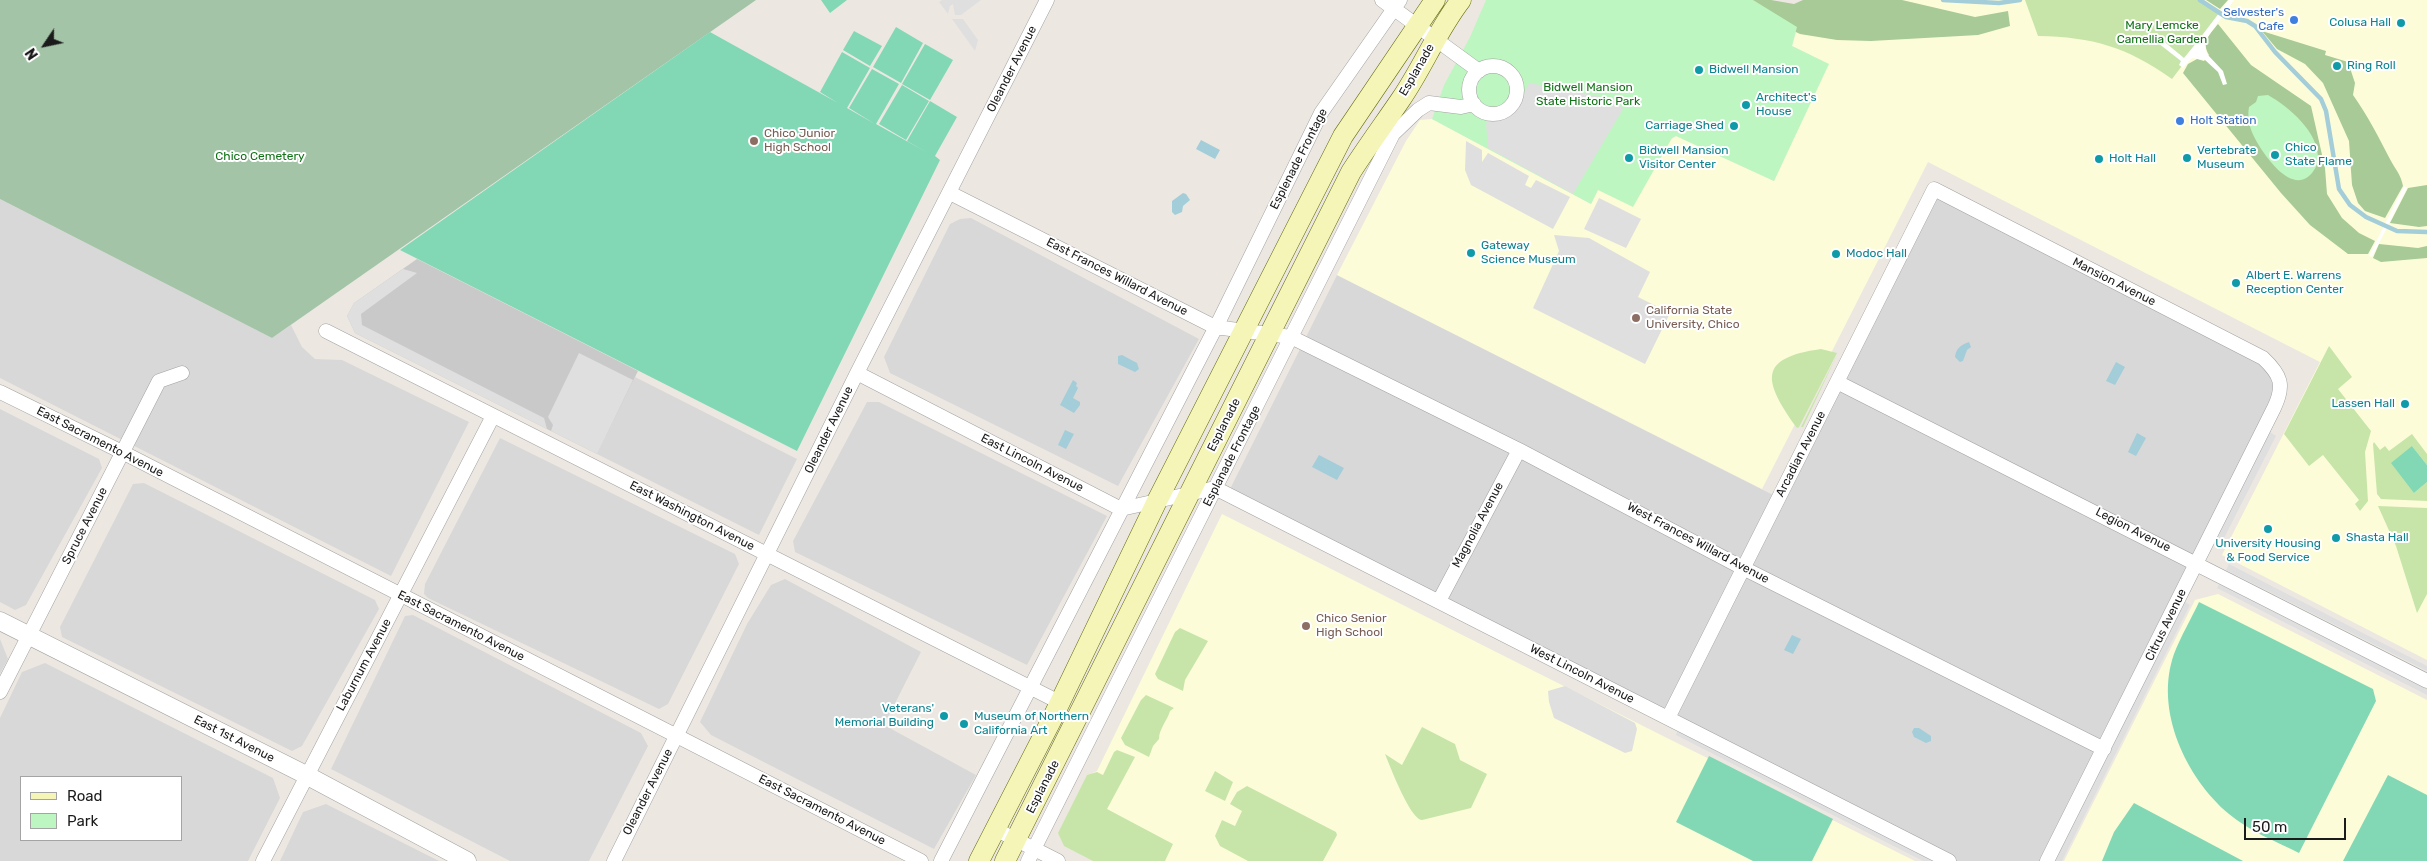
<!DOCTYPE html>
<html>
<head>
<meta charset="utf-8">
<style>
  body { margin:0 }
  #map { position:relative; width:2427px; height:861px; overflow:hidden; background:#ece8e1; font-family:Rubik,sans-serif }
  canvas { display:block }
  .legend { position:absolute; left:20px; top:776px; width:162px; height:65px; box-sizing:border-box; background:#fff; border:1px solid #a4a4a4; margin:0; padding:6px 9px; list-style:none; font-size:15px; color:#1b1b1b }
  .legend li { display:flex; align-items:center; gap:10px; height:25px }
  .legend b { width:25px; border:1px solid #a4a4a4 }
  .north { position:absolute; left:20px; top:20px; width:50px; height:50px; -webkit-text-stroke:4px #fff; paint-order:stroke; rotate:236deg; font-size:14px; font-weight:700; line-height:20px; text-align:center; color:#1b1b1b }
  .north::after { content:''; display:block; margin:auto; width:18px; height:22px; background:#1b1b1b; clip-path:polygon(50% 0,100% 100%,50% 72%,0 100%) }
  .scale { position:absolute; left:2244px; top:818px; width:102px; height:22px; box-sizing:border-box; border:2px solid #1b1b1b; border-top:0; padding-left:6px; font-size:15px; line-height:18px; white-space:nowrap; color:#1b1b1b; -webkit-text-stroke:4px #fff; paint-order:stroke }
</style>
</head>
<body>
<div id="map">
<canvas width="2427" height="861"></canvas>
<ul class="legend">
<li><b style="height:6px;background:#f4f5b6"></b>Road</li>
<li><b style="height:14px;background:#bef6c1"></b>Park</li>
</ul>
<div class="north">N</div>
<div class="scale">50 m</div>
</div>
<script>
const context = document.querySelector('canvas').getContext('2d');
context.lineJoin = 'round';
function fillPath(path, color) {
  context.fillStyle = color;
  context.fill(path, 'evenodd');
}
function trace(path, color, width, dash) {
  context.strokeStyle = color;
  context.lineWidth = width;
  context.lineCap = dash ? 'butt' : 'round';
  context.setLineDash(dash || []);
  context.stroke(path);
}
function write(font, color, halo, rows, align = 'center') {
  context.font = font + ' Rubik,sans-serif';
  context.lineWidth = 4;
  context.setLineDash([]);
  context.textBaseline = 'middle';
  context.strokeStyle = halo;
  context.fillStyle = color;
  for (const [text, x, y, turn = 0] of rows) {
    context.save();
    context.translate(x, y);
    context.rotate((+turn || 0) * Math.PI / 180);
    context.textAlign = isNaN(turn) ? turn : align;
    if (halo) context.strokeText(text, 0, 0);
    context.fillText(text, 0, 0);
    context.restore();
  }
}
const residential = new Path2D(`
  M1934 189 2263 358 2280 383 2047 861H1949L1227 495 1337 275 1779 498Z
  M0 199 272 338 291 325 302 347 315 359 342 360 469 422 391 576 0 378Z
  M971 218 1199 339 1118 486 890 373 884 357 950 224 960 219Z
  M635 377 797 459 759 535 597 454Z
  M867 402H879L1107 516 1027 665 795 552 793 541Z
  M0 409 99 459 102 468 26 605 15 610 0 602Z
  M500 438 735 554 739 564 668 704 659 709 428 598 424 594 425 584Z
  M144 483 375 600 379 609 302 746 292 751 62 637 60 627 133 484Z
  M785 579 921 652 884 725 976 775 934 849 711 735 700 722 747 624 771 585Z
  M413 615 641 733 648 746 589 861H510L331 769 405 616Z
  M0 639 8 659 0 674Z
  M45 663 273 778 280 798 248 861H0V718L22 672ZM21 777H181V840H21Z
  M326 804 439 861H280L303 812Z`);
const education = new Path2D(`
  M1805 0H2427V660L2222 555 2320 362 1928 162 1762 489 1337 275 1406 141 1420 120 1432 119 1591 204 1598 190 1676 136 1774 181 1828 64 1792 46Z
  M1222 514 1667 738 1915 861H1094L1087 776 1097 771Z
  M2218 594 2427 700V861H2064L2195 600Z`);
const religious = new Path2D(`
  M417 259 638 371 597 454 355 333 347 316 354 303Z`);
const grass = new Path2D(`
  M2025 0H2200L2221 14 2172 79C2127 47 2093 37 2038 36Z
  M2329 346 2352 377 2338 389 2371 431 2365 452 2368 501 2360 511 2355 504 2359 500 2323 455 2309 466 2284 434Z
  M1821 349 1837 353 1799 427 1797 428C1764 382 1756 358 1821 349Z
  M1838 353 1803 427H1801Z
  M2412 434 2427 454V465L2412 446 2414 493 2427 482V501L2381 499 2377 494 2373 444 2374 442 2380 450 2385 446 2389 451Z
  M2378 506 2427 508V594L2417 613 2396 546Z
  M1180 628 1208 641 1185 680 1183 691 1158 679 1155 674 1175 632Z
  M1146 695 1174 708 1170 711C1167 721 1159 729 1159 739L1153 746 1149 757 1125 745 1121 738 1141 700Z
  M1422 727 1455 744 1460 760 1487 774 1471 808 1422 820C1410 819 1390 766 1385 754L1402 765Z
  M1117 750 1135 757 1107 809 1173 844 1165 861H1093L1064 846 1058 833 1087 775 1097 772 1103 775 1114 752Z
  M1215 771 1233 782 1225 801 1205 791Z
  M1247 786 1336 832 1337 835 1323 861H1248L1220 846 1215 836 1222 820 1235 826 1242 811 1230 804 1237 792Z`);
const forest = new Path2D(`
  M1734 0H1771L1794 4 1803 0H1902L1975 17 2008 11 2010 26 1978 35 1871 41 1837 40 1800 34 1745 7Z
  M2206 0H2228L2220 9Z
  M2218 24 2251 65 2311 106 2325 168 2327 194 2342 218 2359 233 2375 241 2368 254H2348L2310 225 2281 193 2183 73 2188 64 2197 59 2204 61 2209 55C2201 42 2210 34 2218 24Z
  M2256 24 2265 32 2326 51 2325 55 2348 62 2355 83 2353 95C2368 116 2379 138 2391 161 2396 170 2401 175 2403 186L2385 218 2365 211 2358 203 2352 185 2349 141 2323 83 2305 64 2277 49Z
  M2427 185V226L2419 227 2390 223 2408 188Z
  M2379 244 2418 248 2427 246V258L2381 262 2373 258Z`);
const cemetery = new Path2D(`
  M0 0H756L272 338 0 199Z`);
const park = new Path2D(`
  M1486 0H1753L1797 27 1792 46 1829 64 1774 181 1676 136 1672 138 1633 207 1598 190 1591 204 1432 119 1444 85 1470 37Z
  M2268 95C2289 107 2319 132 2318 159 2318 164 2315 169 2312 173 2295 193 2273 166 2264 153 2254 138 2246 125 2249 107L2256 102 2258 96Z`);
const pitch = new Path2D(`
  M821 0H847L830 13Z
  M896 27 923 43 901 83 873 67Z
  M854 31 882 46 870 66 843 50Z
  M710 32 838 103 820 92 842 52 870 68 847 108 875 124 849 108 872 69 899 84 876 124 928 153 907 141 930 101 957 117 935 156 940 160 797 451 400 250Z
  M925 44 953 60 930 100 902 84Z
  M902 85 929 101 906 140 879 124Z
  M2412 446 2427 465V482L2414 493 2391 463Z
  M2199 602 2373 689 2376 701 2299 853C2275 841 2249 831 2229 814 2186 778 2154 710 2174 654 2181 636 2191 619 2199 602Z
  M1709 756 1833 819 1812 861H1753L1676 822Z
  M2388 775 2427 795V861H2343Z
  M2134 803 2243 861H2102L2114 832Z`);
const parking = new Path2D(`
  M942 0H981L961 15H955L953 4 950 6 948 14 939 2Z
  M952 19H963L978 40 975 51Z
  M1529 83 1617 100 1623 109 1573 194 1488 148 1486 123 1503 118 1512 112 1519 104Z
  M1466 141 1482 150V162L1488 153 1529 176 1525 185 1531 188 1536 180 1570 197 1553 229 1471 185 1465 170Z
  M1599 198 1641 219 1626 248 1584 229Z
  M1554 235 1589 238 1650 272 1638 297 1670 313 1645 364 1533 308 1559 251Z
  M403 269 417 273 361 314 362 325 544 418 547 429 355 333 347 316 354 303Z
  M579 353 633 380 597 454 551 431 553 425 548 417Z
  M2270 432 2276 436 2220 546 2214 544Z
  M2229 564 2427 666V671L2226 570Z
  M2219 584 2427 689V695L2217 588Z
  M2184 601 2190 605 2062 861H2054Z
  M1565 686 1635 723 1637 729 1632 751 1625 753 1554 718 1549 702 1548 691Z
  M1678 729 1939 861H1923L1676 735Z`);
const water = new Path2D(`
  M1201 140 1220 150 1215 159 1196 149Z
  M1183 193 1186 194 1190 200 1183 206 1182 212 1175 215 1172 212V201Z
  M1969 342 1971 347 1967 350 1963 361 1960 362 1955 357C1956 349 1960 345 1969 342Z
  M1122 355 1137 363 1139 369 1135 372 1118 364V356Z
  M2116 362 2125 367 2115 385 2106 381Z
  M1073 380 1077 383 1076 386 1078 388 1073 398 1080 402V405L1074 413 1060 405Z
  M1065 430 1074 434 1066 449 1058 445Z
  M2137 433 2146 438 2136 456 2128 452Z
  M1319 455 1344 468 1337 480 1312 467Z
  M1792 635 1801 639 1793 654 1784 650Z
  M1914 728H1919L1931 736V741L1926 743 1914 737 1912 732Z`);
const pier = new Path2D(`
  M2229 0H2234L2204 42 2207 54 2223 71 2227 84 2223 85 2218 72 2205 60 2192 58 2183 68 2179 65 2181 61 2158 43 2161 39 2184 58 2197 42 2193 39 2196 35 2200 38Z
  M2404 186 2407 188 2372 257 2369 256Z`);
const stream = new Path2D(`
  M1943 0 1999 3 2020 0
  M2200 0 2226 17 2247 21 2255 26 2275 52 2321 99 2326 111 2339 189 2350 205 2366 217 2397 231 2427 232`);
const minor = new Path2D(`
  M1382 0 1479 71
  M1469 90a24 24 0 1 1 48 0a24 24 0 1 1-48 0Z
  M950 193 1215 327 1291 337 1519 450 1743 568 2104 749
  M326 331 1059 702
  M857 373 1121 509 1215 488
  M1837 382 2427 681
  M0 392 122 452 921 861
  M1215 488 1949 861
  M1439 601 1519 450
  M0 692 159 381 182 373
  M1668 718 1934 189 2263 358C2281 375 2285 385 2274 408L2047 861
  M997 830 1058 861
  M263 861 493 416
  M614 861 857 373 1047 0
  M941 861 1220 319 1321 113 1400 0
  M1028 861 1393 134 1418 110 1429 103 1461 107 1474 104`);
const tertiary = new Path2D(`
  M0 621 306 775 467 861`);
const secondary = new Path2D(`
  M979 861 1051 721 1157 501 1343 136 1435 0
  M1005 861 1351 172C1367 147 1384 124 1401 99 1423 67 1437 31 1461 0`);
const markers = [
  [2294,20,5,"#3f7fe0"],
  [2401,23,5,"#0f9aa8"],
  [2337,66,5,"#0f9aa8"],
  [1699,70,5,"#0f9aa8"],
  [1746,105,5,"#0f9aa8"],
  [2180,121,5,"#3f7fe0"],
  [1734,126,5,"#0f9aa8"],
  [754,141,5,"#8d6e63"],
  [2275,155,5,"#0f9aa8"],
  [1629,158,5,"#0f9aa8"],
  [2187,158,5,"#0f9aa8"],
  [2099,159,5,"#0f9aa8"],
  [1471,253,5,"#0f9aa8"],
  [1836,254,5,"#0f9aa8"],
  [2236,283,5,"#0f9aa8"],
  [1636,318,5,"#8d6e63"],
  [2405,404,5,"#0f9aa8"],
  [2268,529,5,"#0f9aa8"],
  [2336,538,5,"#0f9aa8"],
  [1306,626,5,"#8d6e63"],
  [944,716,5,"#0f9aa8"],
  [964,724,5,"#0f9aa8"]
];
const shopNames = [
  ["Selvester's",2284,13],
  ["Cafe",2284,27],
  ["Holt Station",2190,121,"left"]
];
const cultureNames = [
  ["Colusa Hall",2391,23,"right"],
  ["Ring Roll",2347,66],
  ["Bidwell Mansion",1709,70],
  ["Architect's",1756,98],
  ["House",1756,112],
  ["Carriage Shed",1724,126,"right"],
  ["Chico",2285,148],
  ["State Flame",2285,162],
  ["Bidwell Mansion",1639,151],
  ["Visitor Center",1639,165],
  ["Vertebrate",2197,151],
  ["Museum",2197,165],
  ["Holt Hall",2109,159],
  ["Gateway",1481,246],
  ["Science Museum",1481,260],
  ["Modoc Hall",1846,254],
  ["Albert E. Warrens",2246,276],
  ["Reception Center",2246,290],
  ["Lassen Hall",2395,404,"right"],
  ["Shasta Hall",2346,538],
  ["University Housing",2268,544,"center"],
  ["& Food Service",2268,558,"center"],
  ["Veterans'",934,709,"right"],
  ["Memorial Building",934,723,"right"],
  ["Museum of Northern",974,717],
  ["California Art",974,731]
];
const parkNames = [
  ["Mary Lemcke",2162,26],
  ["Camellia Garden",2162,40],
  ["Bidwell Mansion",1588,88],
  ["State Historic Park",1588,102],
  ["Chico Cemetery",260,157]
];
const streetNames = [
  ["Oleander Avenue",1012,69,-63],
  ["Esplanade",1417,70,-60],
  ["Esplenade Frontage",1299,159,-63],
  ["East Frances Willard Avenue",1117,277,27],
  ["Mansion Avenue",2114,282,27],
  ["Esplanade",1224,425,-63],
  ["Oleander Avenue",829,430,-64],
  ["East Sacramento Avenue",100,442,27],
  ["Arcadian Avenue",1801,454,-63],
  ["Esplanade Frontage",1232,456,-63],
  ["East Lincoln Avenue",1032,463,27],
  ["East Washington Avenue",692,516,27],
  ["Magnolia Avenue",1478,525,-62],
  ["Spruce Avenue",85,526,-63],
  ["Legion Avenue",2133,530,27],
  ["West Frances Willard Avenue",1698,543,28],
  ["Citrus Avenue",2166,625,-64],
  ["East Sacramento Avenue",461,626,27],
  ["Laburnum Avenue",364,665,-62],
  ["West Lincoln Avenue",1582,674,27],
  ["East 1st Avenue",234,739,27],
  ["Esplanade",1043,787,-63],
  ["Oleander Avenue",648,792,-63],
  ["East Sacramento Avenue",822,810,27]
];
const educationNames = [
  ["Chico Junior",764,134],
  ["High School",764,148],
  ["California State",1646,311],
  ["University, Chico",1646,325],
  ["Chico Senior",1316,619],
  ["High School",1316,633]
];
fillPath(residential, '#d9d8d8');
fillPath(education, '#fdfcd9');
fillPath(religious, '#c9c9c9');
fillPath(grass, '#c7e5a8');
fillPath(forest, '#a7ca97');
fillPath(cemetery, '#a3c4a7');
fillPath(park, '#bef6c1');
fillPath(pitch, '#82d8b5');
fillPath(parking, '#dfdfdf');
fillPath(water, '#a3cdd8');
fillPath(pier, '#fff');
trace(stream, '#a3cdd8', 4.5);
trace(minor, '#a2a2a2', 15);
trace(tertiary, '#a2a2a2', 19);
trace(secondary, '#626a0a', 21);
trace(minor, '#fff', 14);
trace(tertiary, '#fff', 18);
trace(secondary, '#f4f5b6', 20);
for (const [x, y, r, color] of markers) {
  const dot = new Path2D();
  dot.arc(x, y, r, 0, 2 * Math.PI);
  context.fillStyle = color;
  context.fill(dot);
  trace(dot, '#fff', 2);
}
write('12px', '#366cbe', '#fff', shopNames, 'right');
write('12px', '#0d838f', '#fff', cultureNames, 'left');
write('12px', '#107216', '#fff', parkNames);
write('12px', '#1b1b1b', '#fff', streetNames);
write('12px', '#785e54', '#fff', educationNames, 'left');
</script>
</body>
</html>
